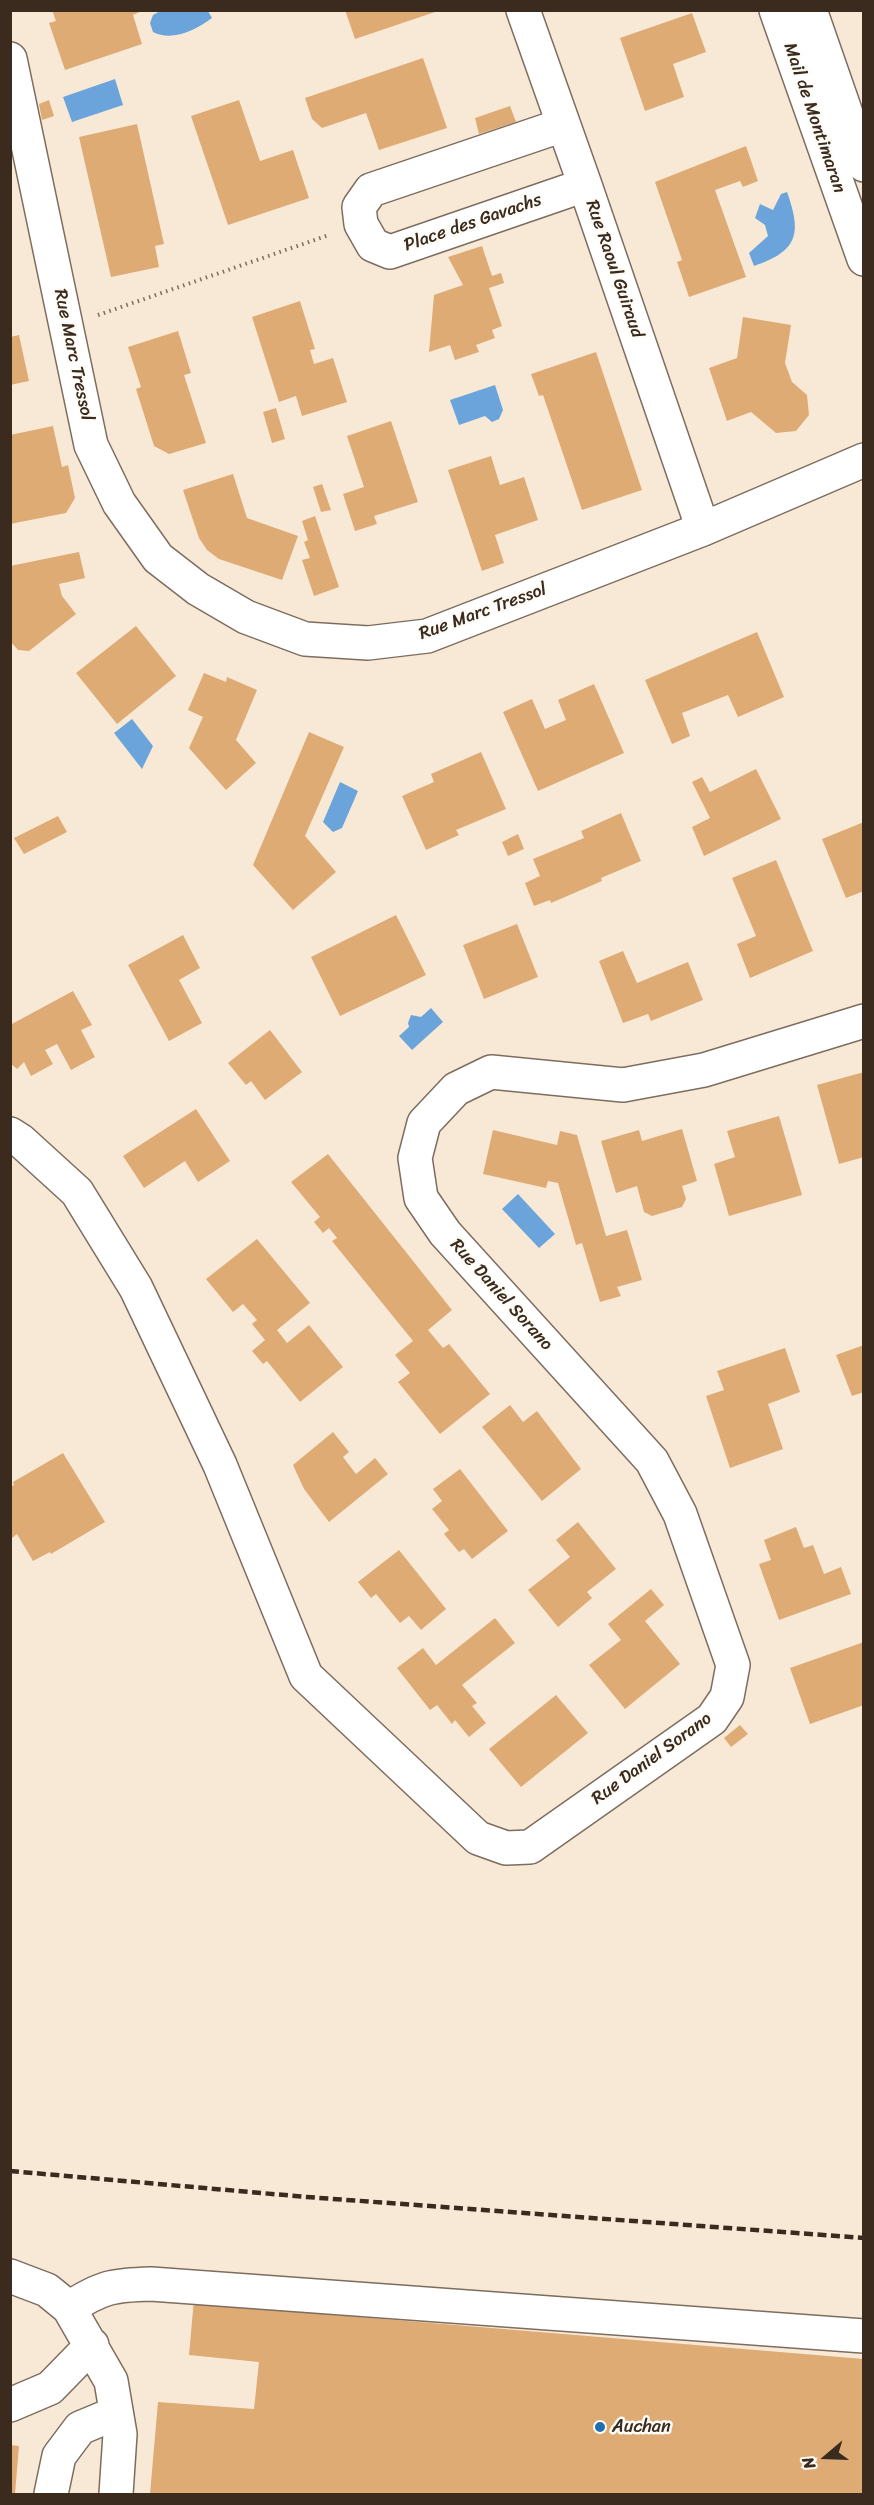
<!DOCTYPE html>
<html>
<head>
<meta charset="utf-8">
<style>
  body { margin:0 }
  #map { position:relative; width:874px; height:2505px; overflow:hidden; background:#f8e9d7; font-family:Sriracha,sans-serif }
  canvas { display:block }
  .frame { position:absolute; inset:0; border:12px solid #3b2a1e; pointer-events:none }
  .north { position:absolute; left:796px; top:2427px; width:60px; height:60px; -webkit-text-stroke:4px #fdfcf7; paint-order:stroke; rotate:251deg; font-size:16px; font-weight:700; line-height:24px; text-align:center; color:#3b2a1e }
  .north::after { content:''; display:block; margin:auto; width:21px; height:27px; background:#3b2a1e; clip-path:polygon(50% 0,100% 100%,50% 72%,0 100%) }
</style>
</head>
<body>
<div id="map">
<canvas width="874" height="2505"></canvas>
<div class="frame"></div>
<div class="north">N</div>
</div>
<script>
const context = document.querySelector('canvas').getContext('2d');
context.lineJoin = 'round';
function fillPath(path, color) {
  context.fillStyle = color;
  context.fill(path, 'evenodd');
}
function trace(path, color, width, dash) {
  context.strokeStyle = color;
  context.lineWidth = width;
  context.lineCap = dash ? 'butt' : 'round';
  context.setLineDash(dash || []);
  context.stroke(path);
}
function write(font, color, halo, rows, align = 'center') {
  context.font = font + ' Sriracha,sans-serif';
  context.lineWidth = 5;
  context.setLineDash([]);
  context.textBaseline = 'middle';
  context.strokeStyle = halo;
  context.fillStyle = color;
  for (const [text, x, y, turn = 0] of rows) {
    context.save();
    context.translate(x, y);
    context.rotate((+turn || 0) * Math.PI / 180);
    context.textAlign = isNaN(turn) ? turn : align;
    if (halo) context.strokeText(text, 0, 0);
    context.fillText(text, 0, 0);
    context.restore();
  }
}
const water = new Path2D(`
  M162 10 208 11 212 18C196 30 172 42 153 32L150 23 153 15Z
  M115 79 123 105 72 122 63 97Z
  M787 192C802 234 798 251 754 266L749 253 768 236 765 225 755 218 760 204 773 210 781 194Z
  M495 385 503 410 499 419 492 422 485 416 459 425 450 400Z
  M132 719 153 746 142 769 114 733Z
  M340 782 358 791 342 828 333 832 323 822Z
  M431 1008 443 1022 412 1050 399 1036 409 1027 408 1023 411 1015 421 1017Z
  M518 1194 555 1234 539 1248 502 1209Z`);
const building = new Path2D(`
  M52 10H144L133 15 142 44 65 70 49 23 56 21Z
  M345 10H438V11L355 39Z
  M692 13 706 52 673 64 684 97 645 111 620 38Z
  M423 58 447 128 379 150 366 113 322 128 312 119 305 98Z
  M49 100 54 116 42 120 39 104Z
  M239 100 260 161 293 150 309 198 228 225 191 116Z
  M510 106 516 122 479 134 475 118Z
  M137 124 164 244 155 246 159 267 111 277 79 137Z
  M746 146 758 181 743 187 740 181 715 190 746 277 689 297 677 262 682 260 655 182Z
  M482 246 492 276 501 273 504 283 489 288 502 326 492 330 495 338 476 345 479 352 455 360 450 345 429 352 434 295 463 285 448 257Z
  M300 301 315 349 310 350 314 364 333 358 347 402 302 416 296 396 279 402 252 317Z
  M743 317 791 325 785 363 792 382 807 395 809 415 796 431 776 433 751 412 727 421 709 368 737 358Z
  M178 331 191 373 184 375 206 443 169 454 154 446 136 389 141 387 128 347Z
  M19 335 29 381 10 385V337Z
  M596 352 642 490 582 510 543 395 539 396 531 374Z
  M276 408 285 439 272 443 263 412Z
  M391 421 418 502 374 516 377 524 355 531 343 494 364 487 347 436Z
  M53 426 62 467 68 465 75 498 66 513 10 524V435Z
  M491 456 500 485 524 477 538 520 495 535 504 563 482 571 448 470Z
  M233 474 247 518 298 536 282 580 219 559 207 550 199 538 183 490Z
  M322 484 331 510 321 512 313 487Z
  M315 516 339 587 314 596 302 560 310 558 304 542 308 540 302 521Z
  M79 552 85 578 59 584 62 596 76 614 29 651 18 650 10 641V566Z
  M136 626 176 676 117 724 76 673Z
  M757 632 784 697 738 717 728 695 682 713 690 736 672 744 645 680Z
  M204 673 226 682 227 677 257 690 236 740 256 763 226 790 189 748 203 717 188 710Z
  M594 684 624 753 538 791 503 712 532 699 545 729 566 720 558 700Z
  M309 732 344 747 305 836 336 872 293 910 253 865Z
  M481 752 506 809 456 830 459 835 426 850 402 796 434 782 431 774Z
  M756 769 781 819 704 856 692 827 710 818 692 782 702 777 710 792Z
  M621 813 641 861 601 878 602 881 551 903 550 900 534 906 525 883 540 876 533 859 584 838 581 831Z
  M58 816 67 832 24 854 14 838Z
  M864 822V891L846 898 822 839Z
  M518 834 524 849 508 856 502 842Z
  M776 860 813 951 750 978 737 944 756 936 732 878Z
  M396 915 426 975 340 1016 311 957Z
  M517 924 538 977 484 999 463 945Z
  M183 935 200 968 179 980 202 1023 169 1041 128 965Z
  M623 951 637 983 688 962 703 1000 651 1021 648 1014 623 1023 599 961Z
  M73 991 92 1025 81 1030 95 1057 71 1070 57 1044 45 1050 53 1064 31 1076 24 1062 17 1069 10 1063V1025Z
  M270 1030 302 1072 265 1100 251 1081 246 1085 228 1063Z
  M864 1072V1157L839 1164 817 1085Z
  M196 1109 230 1161 198 1182 185 1161 144 1188 123 1156Z
  M779 1116 802 1195 729 1216 714 1164 735 1157 727 1131Z
  M682 1129 697 1181 682 1186 686 1199 682 1207 652 1216 644 1212 637 1186 616 1193 601 1141 639 1130 642 1141Z
  M493 1130 557 1145 560 1131 577 1135 606 1236 627 1230 642 1280 617 1287 621 1296 600 1302 582 1243 576 1245 558 1183 548 1181 546 1188 483 1174Z
  M328 1154 452 1310 428 1330 443 1348 449 1344 490 1394 440 1434 398 1382 410 1373 395 1355 413 1341 332 1241 337 1238 329 1228 323 1233 314 1222 320 1217 291 1182Z
  M257 1239 310 1303 277 1330 287 1343 309 1325 343 1367 300 1402 267 1361 263 1364 252 1351 265 1340 252 1324 257 1320 243 1304 233 1312 206 1279Z
  M864 1345V1392L852 1396 836 1355Z
  M785 1348 800 1392 768 1404 783 1449 730 1468 706 1396 724 1390 717 1371Z
  M510 1405 523 1422 537 1411 581 1469 542 1501 482 1427Z
  M333 1432 349 1452 343 1457 356 1474 375 1458 388 1474 329 1522 304 1489 293 1465Z
  M63 1453 105 1522 51 1554 50 1552 33 1561 17 1534 12 1538 10 1536V1487L14 1485 13 1482Z
  M460 1469 508 1531 472 1559 464 1549 459 1552 444 1534 449 1530 432 1509 442 1501 433 1489Z
  M578 1522 616 1569 587 1592 592 1598 558 1627 528 1590 570 1557 556 1540Z
  M796 1527 804 1548 813 1545 824 1574 841 1567 851 1594 779 1620 759 1564 771 1560 764 1540Z
  M399 1550 446 1609 421 1630 409 1616 400 1623 376 1594 371 1598 358 1582Z
  M651 1589 664 1605 645 1621 680 1664 625 1709 589 1665 621 1640 608 1624Z
  M495 1618 515 1643 462 1685 477 1703 472 1706 486 1723 469 1737 455 1720 452 1724 437 1705 430 1710 397 1668 423 1648 436 1665Z
  M864 1642V1705L810 1724 790 1668Z
  M556 1695 588 1733 521 1787 489 1749Z
  M740 1725 748 1734 731 1747 724 1738Z
  M194 2299 263 2309 864 2359V2494H150L158 2402 254 2409 259 2362 189 2355Z
  M10 2445 19 2446 15 2494H10Z`);
const path = new Path2D(`
  M98 315 329 235`);
const minor = new Path2D(`
  M523 10 585 185 703 529
  M776 10 864 259
  M810 10 864 165
  M10 59 91 445 119 503 158 558 198 589 246 617 305 639 368 643 427 636 703 529 864 460
  M563 125 371 190 359 207 361 224 373 245 390 252 585 185
  M10 1134 21 1141 77 1192 136 1288 220 1465 306 1676 478 1838 506 1848 530 1847 712 1719 727 1697 733 1665 680 1514 652 1461 445 1233 421 1198 415 1158 424 1123 456 1089 491 1072 623 1085 704 1070 864 1021
  M10 2276 47 2290 69 2308 111 2381 120 2434 116 2494
  M69 2308C102 2287 112 2285 151 2284L864 2336
  M10 2405 50 2388 92 2345
  M51 2494 59 2456 80 2428 116 2413`);
const rail = new Path2D(`
  M10 2171 307 2197 864 2238`);
const markers = [
  [600,2427,6,"#1f6fb2"]
];
const streetNames = [
  ["Mail de Montimaran",814,118,71],
  ["Place des Gavachs",473,223,-19],
  ["Rue Raoul Guiraud",614,269,71],
  ["Rue Marc Tressol",73,355,78],
  ["Rue Marc Tressol",483,612,-20],
  ["Rue Daniel Sorano",501,1295,48],
  ["Rue Daniel Sorano",652,1759,-36]
];
const poiNames = [
  ["Auchan",612,2427]
];
fillPath(water, '#6ba4da');
fillPath(building, '#deab75');
trace(minor, '#7d6d5f', 36);
trace(path, '#7d6d5f', 4, [1.5, 4.5]);
trace(minor, '#fff', 33);
trace(rail, '#3b2a1e', 4.5, [9, 4.5]);
for (const [x, y, r, color] of markers) {
  const dot = new Path2D();
  dot.arc(x, y, r, 0, 2 * Math.PI);
  context.fillStyle = color;
  context.fill(dot);
  trace(dot, '#fdfcf7', 2);
}
write('18px', '#3b2a1e', '#fdfcf7', streetNames);
write('18px', '#3b2a1e', '#fdfcf7', poiNames, 'left');
</script>
</body>
</html>
